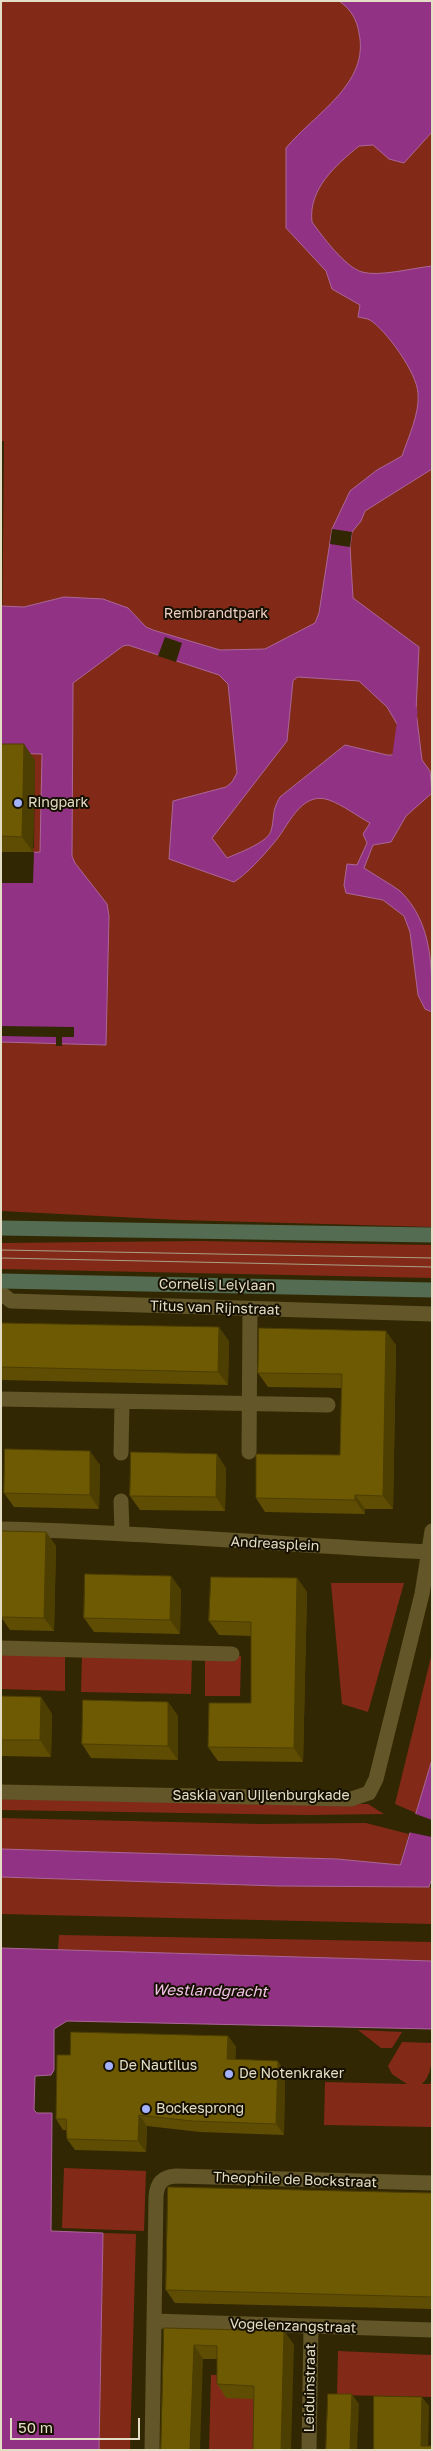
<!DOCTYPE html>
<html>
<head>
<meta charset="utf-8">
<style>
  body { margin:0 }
  #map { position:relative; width:433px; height:2451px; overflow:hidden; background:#312703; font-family:"Golos Text",sans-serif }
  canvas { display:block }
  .frame { position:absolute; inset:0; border:2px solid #e5dec6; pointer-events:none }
  .scale { position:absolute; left:10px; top:2418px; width:130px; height:22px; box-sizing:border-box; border:2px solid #e5dec6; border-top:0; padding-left:6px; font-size:15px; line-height:18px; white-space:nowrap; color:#e5dec6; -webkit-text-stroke:4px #161001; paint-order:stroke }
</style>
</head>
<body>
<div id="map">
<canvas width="433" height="2451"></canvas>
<div class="frame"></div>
<div class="scale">50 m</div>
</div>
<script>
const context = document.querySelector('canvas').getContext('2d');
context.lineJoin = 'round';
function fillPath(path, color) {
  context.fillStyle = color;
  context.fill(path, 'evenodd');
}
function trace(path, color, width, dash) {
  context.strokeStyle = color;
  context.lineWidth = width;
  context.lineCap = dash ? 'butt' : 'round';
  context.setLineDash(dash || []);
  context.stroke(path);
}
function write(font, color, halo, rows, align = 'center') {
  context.font = font + ' "Golos Text",sans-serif';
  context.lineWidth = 4;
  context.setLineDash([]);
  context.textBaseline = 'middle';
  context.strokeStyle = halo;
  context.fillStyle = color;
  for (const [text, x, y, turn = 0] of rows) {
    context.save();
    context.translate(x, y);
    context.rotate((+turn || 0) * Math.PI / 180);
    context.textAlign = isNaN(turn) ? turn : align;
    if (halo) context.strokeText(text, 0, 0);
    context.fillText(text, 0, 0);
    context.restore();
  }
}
const green = new Path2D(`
  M1 1H432V1227L180 1220 1 1211V847L34 848 35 762 1 761 4 441H1Z
  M199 1241 432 1245V1278L1 1269V1243Z
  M331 1583H404L368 1712 342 1704Z
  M1 1652 65 1653V1691L1 1689Z
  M432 1653V1760L416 1813 395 1804Z
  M82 1655 192 1657 191 1694 81 1692Z
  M205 1655 241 1656 240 1696H205Z
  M1 1799 368 1804 384 1814 308 1815 1 1810Z
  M1 1818 260 1824 366 1823 409 1834 400 1865 337 1859 1 1849Z
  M1 1877 278 1886 429 1887 432 1888V1924L1 1914Z
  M59 1935 432 1942V1961L58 1950Z
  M358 2030 402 2032 392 2048H381Z
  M402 2042 432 2043C432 2057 433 2074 422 2084H430L432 2079V2127L324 2125 325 2082 407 2084 392 2074 388 2066Z
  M64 2168 146 2171 144 2231 62 2228Z
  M103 2233 136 2234 130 2450H99Z
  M338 2351 432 2355V2397L337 2395Z
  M211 2375H262L260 2450H209Z`);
const water = new Path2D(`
  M339 1H432V132L404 163 389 159 373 145 359 146C336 165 308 189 312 222 322 236 345 267 362 272 379 277 413 268 432 266V469L365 511 361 521 352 532 350 547 353 598 419 647 416 711 422 760 430 771 432 793 406 816 391 842 373 845 364 868C376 876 389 883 400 891 433 923 432 968 432 1012L425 1009 418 995 410 932 404 916 383 900 346 893 344 885 347 864 357 865 367 843 363 834 370 823C357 816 343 805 329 800 300 790 288 828 273 844 262 857 248 873 234 882L169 859 173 801 226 787 232 782 237 773 228 684 219 675 128 645 123 646 73 683V687L72 856 75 863 107 904 109 916 106 1045 1 1042V854L40 852 42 754 1 753V606L24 607 64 597 103 599 128 608 146 627 153 630 220 650 265 649 315 623 319 613 332 529 350 491 377 470 402 456C408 438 420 413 418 393 417 373 386 330 370 320 366 318 362 318 358 317L360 305 332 289 326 271 286 228V148C314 114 370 84 359 33 357 20 351 9 339 1ZM298 677 359 681 387 707 410 746 403 755H387L345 745 280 797C271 812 275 817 271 831 267 843 238 853 227 858L212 838 287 741 293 681Z
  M432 1760V1878L429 1887 278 1886 1 1877V1849L337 1859 400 1865Z
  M1 1948 432 1961V2029L67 2021 54 2029V2070L51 2075 35 2076 34 2110 37 2113H52L51 2231 103 2233 99 2450H1Z`);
const pier = new Path2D(`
  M332 529 352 532 350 547 330 544Z
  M165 637 182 643 176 662 158 656Z
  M1 852H34L33 883H1Z
  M1 1026 74 1027V1037H62V1046H56V1037L1 1036Z
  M413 1813 432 1820V1837L408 1832Z`);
const canal = new Path2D(`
  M395 780 400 768 408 712`);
const pedestrian = new Path2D(`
  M1 1399 328 1405
  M249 1452 250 1309
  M121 1453 122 1402
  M121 1501 122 1533
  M1 1529C144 1532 286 1545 429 1552
  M1 1648 232 1654`);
const minor = new Path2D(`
  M1 1293 11 1301 432 1314
  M1 1792 351 1799 369 1793 376 1779 422 1594 432 1531
  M154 2321 432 2330
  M152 2450 156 2197C157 2183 162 2177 176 2176L432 2183
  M309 2450 311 2327`);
const secondary = new Path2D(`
  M1 1228 432 1235
  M1 1281 432 1290`);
const tram = new Path2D(`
  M1 1250 432 1258
  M1 1258 432 1267`);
const wall = new Path2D(`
  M1 744 35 760 33 852H1Z
  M1 1323 229 1341 228 1385 1 1380Z
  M396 1345 393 1509H365V1514L265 1512 256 1498 340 1455 341 1388 268 1387 258 1373Z
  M100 1465 99 1509 14 1507 4 1493Z
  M226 1468 225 1511 140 1510 130 1496Z
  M46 1532 56 1546 54 1631 10 1630 1 1617V1590Z
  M171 1576 181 1590 180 1634 94 1632 84 1618Z
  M297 1578 307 1592 303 1762 218 1761 208 1747 251 1703V1636L219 1635 209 1621Z
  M1 1696 41 1697 52 1714 51 1757 1 1756Z
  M168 1702 178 1716V1760L91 1758 82 1744Z
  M228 2036 236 2047 235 2059 285 2072 284 2135 200 2132 147 2126 146 2152 75 2150 67 2139V2130H63L56 2119 70 2055Z
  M432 2193V2309L175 2303 166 2290Z
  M164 2328 284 2331 294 2345 254 2399 226 2398 217 2384V2359H203Z`);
const shadedWall = new Path2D(`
  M24 744 35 760 33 852 22 837Z
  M219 1327 229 1341 228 1385 218 1372Z
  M386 1331 396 1345 393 1509 383 1496Z
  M90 1451 100 1465 99 1509 90 1495Z
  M217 1454 226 1468 225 1511 216 1497Z
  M355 1495 365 1509V1514L355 1500Z
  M46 1532 56 1546 54 1631 44 1618Z
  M171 1576 181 1590 180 1634 170 1620Z
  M297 1578 307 1592 303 1762 294 1748Z
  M41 1697 52 1714 51 1757 40 1740Z
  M168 1702 178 1716V1760L168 1746Z
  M228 2036 236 2047 235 2070 227 2059Z
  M278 2061 285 2072 284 2135 276 2124Z
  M139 2115 147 2126 146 2152 138 2141Z
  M284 2331 294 2345 291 2450H281Z
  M194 2345 203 2359 200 2450H190Z
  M352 2394 359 2404 357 2450H350Z
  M422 2397 429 2406 428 2450 421 2446Z`);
const building = new Path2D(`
  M1 744H24L22 837 1 836Z
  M1 1323 219 1327 218 1372 1 1367Z
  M259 1328 386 1331 383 1496 355 1495V1500L256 1498V1454L340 1455 342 1374 258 1373Z
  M5 1449 90 1451V1495L4 1493Z
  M131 1452 217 1454 216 1497 130 1496Z
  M2 1531 46 1532 44 1618 1 1617Z
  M85 1574 171 1576 170 1620 84 1618Z
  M211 1577 297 1578 294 1748 208 1747 209 1703H251V1622L209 1621Z
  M1 1696 41 1697 40 1740H1Z
  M83 1700 168 1702V1746L82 1744Z
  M71 2032 228 2036 227 2059 278 2061 276 2124 192 2121 139 2115 138 2141 67 2139 66 2119H56L57 2055H70Z
  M168 2187 432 2193V2297L166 2290Z
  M164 2328 284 2331 281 2450H253L254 2386 217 2384V2346L194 2345 190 2450H161Z
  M328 2394H352L350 2450H326Z
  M374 2396 422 2397 421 2446H432V2450H374Z`);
const markers = [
  [18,803,5,"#a2b2fd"],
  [109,2066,5,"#a2b2fd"],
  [229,2074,5,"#a2b2fd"],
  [146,2109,5,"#a2b2fd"]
];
const parkNames = [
  ["Rembrandtpark",216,614]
];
const poiNames = [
  ["Ringpark",28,803],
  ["De Nautilus",119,2066],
  ["De Notenkraker",239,2074],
  ["Bockesprong",156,2109]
];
const streetNames = [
  ["Cornelis Lelylaan",217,1285,1],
  ["Titus van Rijnstraat",215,1308,2],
  ["Andreasplein",275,1544,3],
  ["Saskia van Uijlenburgkade",261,1796],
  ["Theophile de Bockstraat",295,2180,2],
  ["Vogelenzangstraat",293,2326,2],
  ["Leiduinstraat",310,2388,-89]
];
const waterNames = [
  ["Westlandgracht",210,1991,1]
];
fillPath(green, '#822a17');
fillPath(water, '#923284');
trace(water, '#ab6698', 1);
fillPath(pier, '#312703');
trace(canal, '#923284', 19);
trace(pedestrian, '#635628', 15);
trace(minor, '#635628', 15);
trace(secondary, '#536c52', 15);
trace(tram, '#a9a185', 1);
fillPath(wall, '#5f4d03');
fillPath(shadedWall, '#4d3f02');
fillPath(building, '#6e5a03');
trace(building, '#4d3f02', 1);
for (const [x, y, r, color] of markers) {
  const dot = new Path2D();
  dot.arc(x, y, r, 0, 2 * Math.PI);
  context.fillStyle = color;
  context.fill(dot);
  trace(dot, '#161001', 2);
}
write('14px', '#eecec6', '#161001', parkNames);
write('14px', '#e5dec6', '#161001', poiNames, 'left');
write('14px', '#e5dec6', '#161001', streetNames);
write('italic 15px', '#f2c1e8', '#161001', waterNames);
</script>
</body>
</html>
